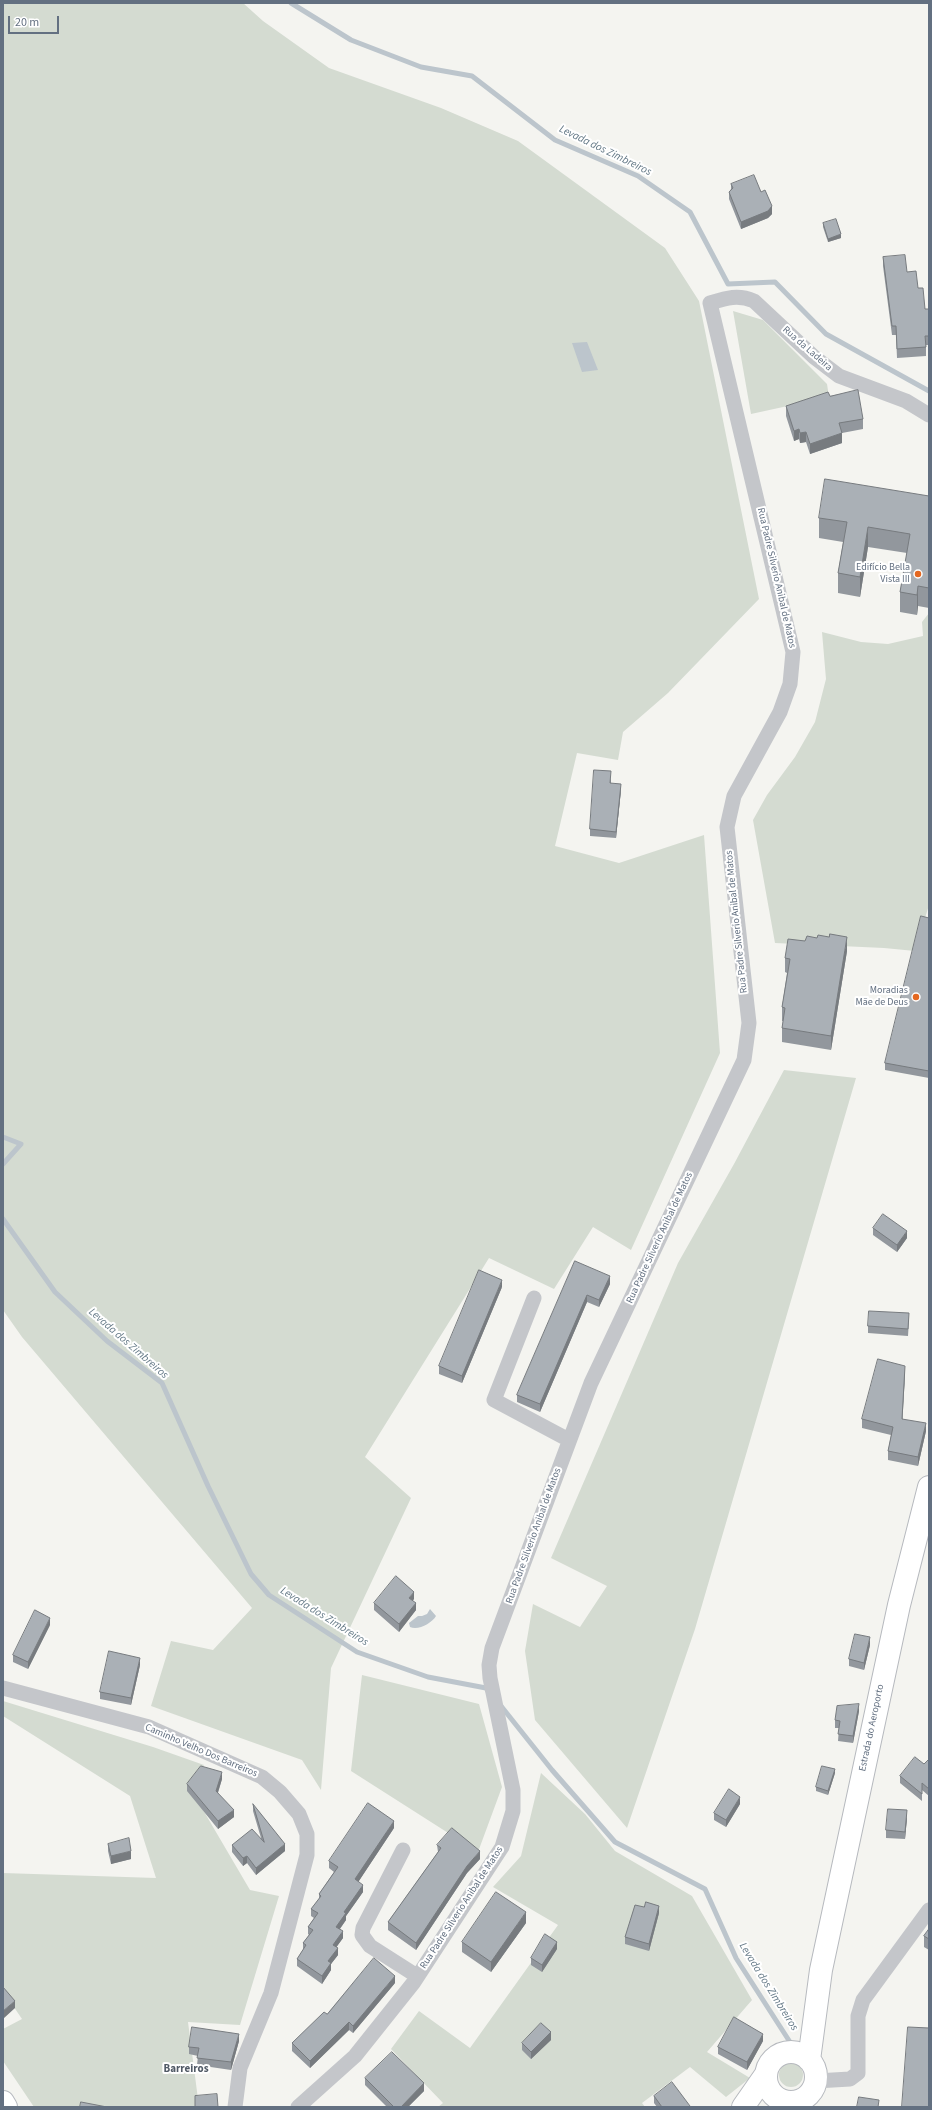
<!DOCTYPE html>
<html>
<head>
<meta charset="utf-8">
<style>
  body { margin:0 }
  #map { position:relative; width:932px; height:2110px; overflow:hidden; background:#f4f4f0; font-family:"Source Sans 3",sans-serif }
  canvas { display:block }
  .frame { position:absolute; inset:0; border:4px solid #637081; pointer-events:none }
  .scale { position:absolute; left:8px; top:16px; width:51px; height:18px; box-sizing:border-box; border:2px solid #637081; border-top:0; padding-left:5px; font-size:12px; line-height:14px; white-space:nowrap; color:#637081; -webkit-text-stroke:3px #fff; paint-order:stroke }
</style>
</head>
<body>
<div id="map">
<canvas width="932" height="2110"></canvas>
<div class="frame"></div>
<div class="scale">20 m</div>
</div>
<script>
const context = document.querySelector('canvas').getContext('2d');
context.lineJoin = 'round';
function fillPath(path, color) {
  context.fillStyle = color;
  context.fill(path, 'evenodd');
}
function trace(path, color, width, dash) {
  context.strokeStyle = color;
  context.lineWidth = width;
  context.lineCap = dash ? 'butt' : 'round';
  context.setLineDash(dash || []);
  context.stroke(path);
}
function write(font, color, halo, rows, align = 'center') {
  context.font = font + ' "Source Sans 3",sans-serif';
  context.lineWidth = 4;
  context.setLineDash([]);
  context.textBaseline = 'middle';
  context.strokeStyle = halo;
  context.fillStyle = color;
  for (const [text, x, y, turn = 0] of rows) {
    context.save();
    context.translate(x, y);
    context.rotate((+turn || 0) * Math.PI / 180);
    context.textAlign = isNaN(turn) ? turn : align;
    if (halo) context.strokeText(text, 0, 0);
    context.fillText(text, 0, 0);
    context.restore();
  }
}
const green = new Path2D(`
  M3 3H243L263 21 329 68 441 108 518 141 665 248 699 301 759 599 668 693 623 732 618 760 577 753 555 846 619 863 704 835 720 1053 631 1250 593 1227 554 1289 489 1258 365 1457 411 1498 331 1668 321 1790 302 1760 151 1706 171 1641 213 1650 252 1608 22 1337 3 1310Z
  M733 311 763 320 827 384 829 397 751 414Z
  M929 613V905L915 951 884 948 775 943 753 820 767 795 795 757 815 722 826 679 822 632 861 642 888 644 923 636 922 622Z
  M784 1070 856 1078 695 1629 627 1828 535 1720 525 1651 533 1604 580 1627 607 1586 551 1558 678 1263 734 1164Z
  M362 1675 479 1704 502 1787 478 1852 351 1771Z
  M3 1701 153 1747 204 1765 189 1786 250 1890 279 1896 240 2025 188 2022 199 2107H34L3 2061V2029L22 2019 3 1991V1873L156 1878 130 1796 3 1716Z
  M541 1773 585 1814 615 1851 692 1896 752 2000 707 2052 750 2078 726 2097 690 2067 642 2103 645 2107H438L443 2103 391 2049 419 2011 470 2048 558 1925 493 1887 521 1856Z
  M779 2075a12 12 0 1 1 24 0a12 12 0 1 1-24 0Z`);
const water = new Path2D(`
  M587 342 598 370 582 372 572 343Z
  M430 1609 436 1616C432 1623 418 1631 410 1627L409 1623 418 1616H422L427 1614Z`);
const stream = new Path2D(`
  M291 3 351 40 421 67 472 76 555 140 638 176 690 212 728 284 775 282 826 334 929 391
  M3 1137 21 1144 3 1164
  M3 1219 55 1292 107 1341 162 1383 208 1486 251 1574 269 1595 357 1652 428 1677 486 1688 488 1691
  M501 1706 552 1770 615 1842 705 1889 736 1958 797 2053`);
const street = new Path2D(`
  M534 1298 494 1400 569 1440
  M3 1688 149 1727 262 1777 280 1792 299 1814 307 1834V1855L271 1993 240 2068 235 2107
  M403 1850 363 1928 362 1935 370 1946 417 1976
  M816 2081 850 2079 858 2073V2016L863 2000 929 1910
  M799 2100 805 2107
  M298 2107 355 2056 414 1982 502 1847 513 1811V1790L490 1678 489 1665 492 1648 591 1383 744 1060 749 1023 727 827 734 796 780 712 790 684 793 652 710 303C726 298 738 294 754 301L814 357 839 376 906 401 929 415`);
const secondary = new Path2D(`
  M766 2077a25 25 0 1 1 50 0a25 25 0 1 1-50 0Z
  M809 2060 821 1970 899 1605 929 1487
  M3 2102 6 2107
  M743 2107 766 2074`);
const wall = new Path2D(`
  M731 184 761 192 772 214 768 218 741 229 729 199V192L731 189Z
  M823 223 841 238 828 242 823 227Z
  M883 257 907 272 918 288 925 309H929V345H926V356L897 358 896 335H892L883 266Z
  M830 396 863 419V429L842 433V443L810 454 806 442 800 443 799 439 794 441 786 416V406Z
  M929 496V608L918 606 917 615 900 612V592L907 553 868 547 860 597 838 593V573L843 542 819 538V518Z
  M611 778V783L621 790 616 838 590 836V829Z
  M929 918V1078L885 1070V1063Z
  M847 951 831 1050 782 1042V1028L783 1021H782V1007L787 973 785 972V958Z
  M873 1228 907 1238 897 1252 873 1235Z
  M575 1261 610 1284 599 1307 587 1302 540 1412 517 1402V1395Z
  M502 1287 462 1383 439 1374V1366Z
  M909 1320 908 1336 868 1333V1326Z
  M905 1374 902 1420 926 1431 918 1466 888 1460V1451L891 1435 862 1428V1419Z
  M414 1599 413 1600 416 1610 399 1632 374 1610V1603Z
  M50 1625 28 1669 13 1662V1655Z
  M870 1645 864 1670 849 1666V1659Z
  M140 1665 131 1705 100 1699V1692Z
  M859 1711 853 1743 838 1741 839 1728H835V1720Z
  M929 1759V1796L922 1790V1801L900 1783V1776L924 1764Z
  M835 1773 828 1795 816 1791V1787Z
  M222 1779 218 1793 234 1817 218 1829 187 1791V1784Z
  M253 1804 285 1851 256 1875 247 1863 243 1866 232 1852V1845L261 1838 253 1811Z
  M740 1804 726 1827 714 1820V1813Z
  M907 1818 905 1839 886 1838V1830Z
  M394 1828 358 1882 363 1892 346 1916V1920L340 1929 343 1938 336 1947 338 1955 331 1964V1970L322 1984 297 1966V1959L303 1950V1943L309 1935 308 1934V1927L314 1918 311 1916V1909L319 1899V1894L334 1872 329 1868V1861Z
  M108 1844 131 1859 111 1864 108 1851Z
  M437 1845 480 1859 467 1873 416 1950 388 1930V1922L438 1852Z
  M659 1913 649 1951 625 1944V1937Z
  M526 1923 491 1972 462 1952V1942Z
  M929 1929V1950L924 1947V1936Z
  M557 1949 542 1972 531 1965V1958Z
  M395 1983 353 2033 349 2030 310 2068 292 2051V2043L327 2014Z
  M551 2040 531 2059 522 2050V2043Z
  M239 2041 231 2070 197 2065 198 2056 189 2054V2047Z
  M763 2041 747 2070 718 2054V2047Z
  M365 2078 424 2091 408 2107H387L365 2085Z
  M654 2096 690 2107H657L654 2103Z`);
const shadedWall = new Path2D(`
  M772 206V214L768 218 741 229V222Z
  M841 234V238L828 242V239Z
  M799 429V439L794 441V431Z
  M806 432V442L800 443V433Z
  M842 433V443L810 454V444Z
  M868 527V547L860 597V577Z
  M918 586V606L917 615V595Z
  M621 784V790L616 838V832Z
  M847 937V951L831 1050V1036Z
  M907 1231V1238L897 1252V1245Z
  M610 1276V1284L599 1307V1300Z
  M502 1280V1287L462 1383V1376Z
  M587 1295V1302L540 1412V1404Z
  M905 1366V1374L902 1428V1419Z
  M926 1423V1431L918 1466V1457Z
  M414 1592V1599L409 1605V1598Z
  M416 1603V1610L399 1632V1624Z
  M50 1618V1625L28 1669V1662Z
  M870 1637V1645L864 1670V1663Z
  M140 1658V1665L131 1705V1698Z
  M859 1704V1711L853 1743V1736Z
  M835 1769V1773L828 1795V1791Z
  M222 1772V1779L216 1798V1791Z
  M740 1797V1804L726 1827V1820Z
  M234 1810V1817L218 1829V1821Z
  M907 1810V1818L905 1839V1832Z
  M394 1821V1828L355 1887V1879Z
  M285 1844V1851L256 1875V1868Z
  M131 1851V1859L111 1864V1856Z
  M480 1851V1859L467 1873 416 1950V1943L467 1866Z
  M247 1856V1863L243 1866V1858Z
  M363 1885V1892L346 1916V1920L336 1934V1927L344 1912Z
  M659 1906V1913L649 1951V1944Z
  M526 1912V1923L491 1972V1962Z
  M343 1931V1938L333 1952V1945Z
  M557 1942V1949L542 1972V1965Z
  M338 1948V1955L331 1964V1970L322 1984V1976L328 1961Z
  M395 1976V1983L353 2033V2026Z
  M15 2001V2008L3 2019V2011Z
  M349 2022V2030L310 2068V2061Z
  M551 2032V2040L531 2059V2052Z
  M239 2034V2041L231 2070V2062Z
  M763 2034V2041L747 2070V2062Z
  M424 2083V2091L408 2107H401Z`);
const building = new Path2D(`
  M754 175 761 192 765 190 772 206 768 211 741 222 729 192 733 188 731 184Z
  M836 219 841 234 828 239 823 223Z
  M905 255 907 272 916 271 918 288H923L925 309H929V336H925L926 347 897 349 896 326H892L883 257Z
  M858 390 863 419 839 423 842 433 810 444 806 432 800 433 799 429 794 431 786 406 828 392 830 396Z
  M825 479 929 496V588L918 586 917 595 900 592 910 534 868 527 860 577 838 573 847 522 819 518Z
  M594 770 611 771 610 783 621 784 616 832 590 829Z
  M921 916 929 918V1071L885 1063Z
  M830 934 847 937 831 1036 782 1028 785 1008 782 1007 790 959 785 958 788 939 805 941 807 936 817 938 818 935 829 937Z
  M883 1214 907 1231 897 1245 873 1228Z
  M575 1261 610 1276 599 1300 587 1295 540 1404 517 1395Z
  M479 1270 502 1280 462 1376 439 1366Z
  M869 1311 909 1313 908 1329 868 1326Z
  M878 1359 905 1366 902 1419 926 1423 918 1457 888 1451 893 1427 862 1419Z
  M396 1576 414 1592 409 1598 416 1603 399 1624 374 1603Z
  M35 1610 50 1618 28 1662 13 1655Z
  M855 1634 870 1637 864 1663 849 1659Z
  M109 1651 140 1658 131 1698 100 1692Z
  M859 1704 853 1736 838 1734 840 1721 835 1720 837 1706Z
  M915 1757 924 1764 929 1759V1789L922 1783V1794L900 1776Z
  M201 1766 222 1772 216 1791 234 1810 218 1821 187 1784Z
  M822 1766 835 1769 828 1791 816 1787Z
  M729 1789 740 1797 726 1820 714 1813Z
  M368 1803 394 1821 355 1879 363 1885 344 1912 346 1913 336 1927 343 1931 333 1945 338 1948 328 1961 331 1963 322 1976 297 1959 306 1945 303 1943 313 1930 308 1927 318 1913 311 1909 321 1896 319 1894 338 1867 329 1861Z
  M253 1804 285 1844 256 1868 247 1856 243 1858 232 1845 252 1829 264 1842Z
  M888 1809 907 1810 905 1832 886 1830Z
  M452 1828 480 1851 467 1866 416 1943 388 1922 441 1848 437 1845Z
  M129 1838 131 1851 111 1856 108 1844Z
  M496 1892 526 1912 491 1962 462 1942Z
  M646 1902 659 1906 649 1944 625 1937 635 1905 644 1907Z
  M929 1929V1939L924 1936Z
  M545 1934 557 1942 542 1965 531 1958Z
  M374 1958 395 1976 353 2026 349 2022 310 2061 292 2043 324 2012 327 2014Z
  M3 1987 15 2001 3 2011Z
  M734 2017 763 2034 747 2062 718 2047Z
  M541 2023 551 2032 531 2052 522 2043Z
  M192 2027 239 2034 231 2062 197 2058 199 2048 189 2047Z
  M908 2027 929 2028V2107H902Z
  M392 2052 424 2083 401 2107H394L365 2078Z
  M672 2082 690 2106 689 2107H662L654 2096Z
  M217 2094 218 2107H195V2096Z
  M859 2097 879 2100 878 2107H857Z
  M81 2102 107 2107H80Z`);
const markers = [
  [918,574,4,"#e46821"],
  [916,997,4,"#e46821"]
];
const streetNames = [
  ["Rua da Ladeira",807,349,41],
  ["Rua Padre Silverio Anibal de Matos",776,578,77],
  ["Rua Padre Silverio Anibal de Matos",737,922,-96],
  ["Rua Padre Silverio Anibal de Matos",660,1238,-65],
  ["Rua Padre Silverio Anibal de Matos",534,1536,-70],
  ["Estrada do Aeroporto",872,1728,-78],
  ["Caminho Velho Dos Barreiros",201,1751,23],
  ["Rua Padre Silverio Anibal de Matos",462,1908,-57]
];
const poiNames = [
  ["Edifício Bella",910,568],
  ["Vista III",910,580],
  ["Moradias",908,991],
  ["Mãe de Deus",908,1003]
];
const waterNames = [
  ["Levada dos Zimbreiros",605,151,26],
  ["Levada dos Zimbreiros",128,1344,41],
  ["Levada dos Zimbreiros",324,1617,32],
  ["Levada dos Zimbreiros",768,1987,58]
];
const neighbourhoodNames = [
  ["Barreiros",186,2070]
];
fillPath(green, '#d4dbd1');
fillPath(water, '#bcc5cc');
trace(stream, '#bcc5cc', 5);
trace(secondary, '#b6b9be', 24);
trace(street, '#c4c6ca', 15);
trace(secondary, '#fff', 22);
fillPath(wall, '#92979d');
fillPath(shadedWall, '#777b7f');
fillPath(building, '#aab0b6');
trace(building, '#777b7f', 1);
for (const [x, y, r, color] of markers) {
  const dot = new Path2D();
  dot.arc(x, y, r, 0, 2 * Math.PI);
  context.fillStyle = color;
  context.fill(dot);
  trace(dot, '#fff', 1.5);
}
write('10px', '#637081', '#fff', streetNames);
write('10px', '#637081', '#fff', poiNames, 'right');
write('italic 11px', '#637886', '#fff', waterNames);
write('bold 11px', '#515a66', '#fff', neighbourhoodNames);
</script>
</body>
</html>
